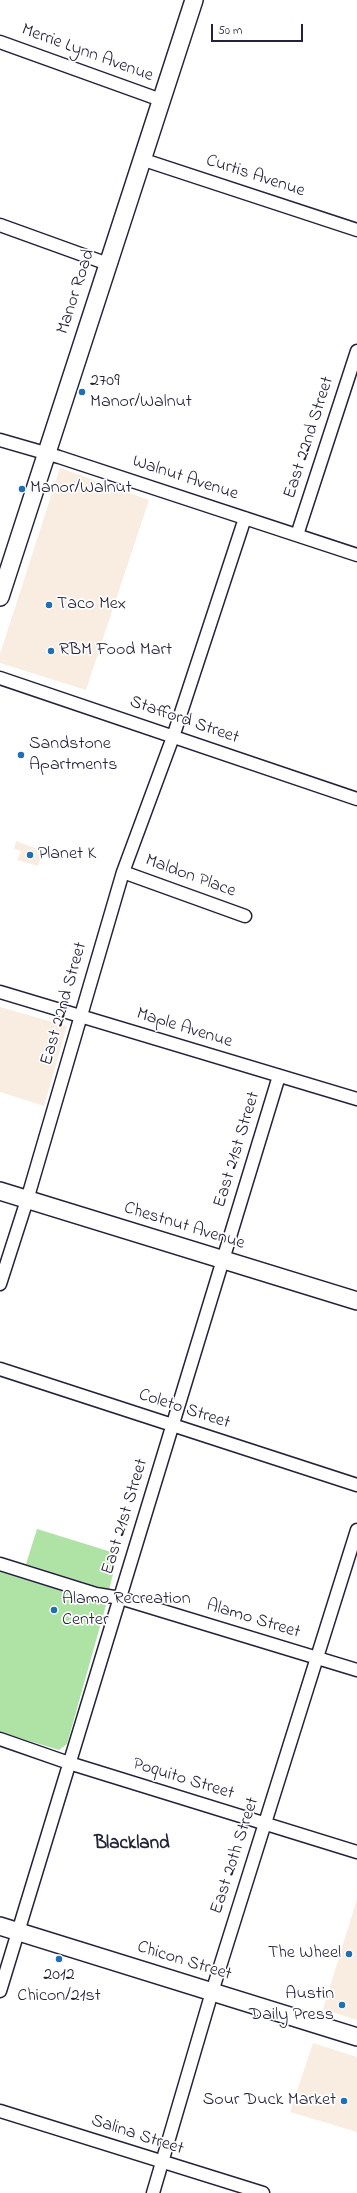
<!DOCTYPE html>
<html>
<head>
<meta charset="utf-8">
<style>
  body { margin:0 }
  #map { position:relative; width:357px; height:2193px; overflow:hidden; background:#fff; font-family:"Indie Flower",sans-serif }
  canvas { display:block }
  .scale { position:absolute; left:211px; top:24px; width:92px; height:18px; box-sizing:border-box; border:2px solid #22223b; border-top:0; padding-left:5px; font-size:12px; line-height:14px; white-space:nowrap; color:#22223b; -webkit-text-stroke:3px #fff; paint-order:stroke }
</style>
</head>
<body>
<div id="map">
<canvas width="357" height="2193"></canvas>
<div class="scale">50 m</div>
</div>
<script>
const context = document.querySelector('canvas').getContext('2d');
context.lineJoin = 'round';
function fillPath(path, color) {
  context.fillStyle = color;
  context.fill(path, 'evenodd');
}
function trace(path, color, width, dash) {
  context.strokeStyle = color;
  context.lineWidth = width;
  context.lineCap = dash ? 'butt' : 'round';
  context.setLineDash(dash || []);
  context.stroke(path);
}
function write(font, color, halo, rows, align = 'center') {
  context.font = font + ' "Indie Flower",sans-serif';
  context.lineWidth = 3.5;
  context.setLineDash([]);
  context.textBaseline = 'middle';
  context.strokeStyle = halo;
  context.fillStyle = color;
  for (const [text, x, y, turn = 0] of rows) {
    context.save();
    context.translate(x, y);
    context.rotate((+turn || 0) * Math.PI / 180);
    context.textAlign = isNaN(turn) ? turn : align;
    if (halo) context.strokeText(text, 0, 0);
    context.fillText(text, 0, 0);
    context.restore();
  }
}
const built = new Path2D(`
  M60 468 149 500 86 690 0 663V654Z
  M16 841 43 851 38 866 17 860 21 851 14 849Z
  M0 1007 67 1026 44 1106 0 1092Z
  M357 1899V2020L323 2009Z
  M313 2043 357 2057V2132L290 2112Z`);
const green = new Path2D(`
  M37 1529 118 1554 109 1590 26 1564Z
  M0 1571 106 1605 67 1744 59 1750 0 1732Z`);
const street = new Path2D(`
  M0 42 161 100
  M141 159 357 230
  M0 225 108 264
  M0 440 59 457 357 555
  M297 535 357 351
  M0 678 357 799
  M123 872 245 916
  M0 992 357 1099
  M0 1284 27 1200 123 872 173 737 245 518
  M0 1369 357 1485
  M0 1564 96 1594 120 1598 357 1670
  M0 1739 69 1763 357 1852
  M0 1991 279 1076
  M0 2111 263 2193
  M153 2193 212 1992 357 1530`);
const secondary = new Path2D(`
  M0 597 194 0
  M0 1191 357 1301
  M0 1926 357 2037`);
const markers = [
  [82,392,4,"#1f6fb2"],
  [22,489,4,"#1f6fb2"],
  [49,605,4,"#1f6fb2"],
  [51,651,4,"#1f6fb2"],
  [21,755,4,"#1f6fb2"],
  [30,855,4,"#1f6fb2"],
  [54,1610,4,"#1f6fb2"],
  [349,1954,4,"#1f6fb2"],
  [59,1959,4,"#1f6fb2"],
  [342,2005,4,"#1f6fb2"],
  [344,2101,4,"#1f6fb2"]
];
const streetNames = [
  ["Merrie Lynn Avenue",87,54,20],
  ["Curtis Avenue",255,177,18],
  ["Manor Road",77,292,-72],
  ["East 22nd Street",310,438,-72],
  ["Walnut Avenue",185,479,18],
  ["Stafford Street",184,721,19],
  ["Maldon Place",190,877,20],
  ["East 22nd Street",65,1004,-74],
  ["Maple Avenue",184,1029,17],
  ["East 21st Street",238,1150,-73],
  ["Chestnut Avenue",184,1227,17],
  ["Coleto Street",184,1410,18],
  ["East 21st Street",126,1517,-73],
  ["Alamo Street",253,1620,17],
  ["Poquito Street",183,1780,17],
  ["East 20th Street",236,1856,-72],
  ["Chicon Street",184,1962,17],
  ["Salina Street",137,2136,18]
];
const poiNames = [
  ["2709",90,382],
  ["Manor/Walnut",90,403],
  ["Manor/Walnut",30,489],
  ["Taco Mex",57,605],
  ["RBM Food Mart",59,651],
  ["Sandstone",29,745],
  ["Apartments",29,766],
  ["Planet K",38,855],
  ["Alamo Recreation",62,1600],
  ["Center",62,1621],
  ["The Wheel",341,1954,"right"],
  ["2012",59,1976,"center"],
  ["Chicon/21st",59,1997,"center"],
  ["Austin",334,1995,"right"],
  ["Daily Press",334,2016,"right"],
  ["Sour Duck Market",336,2101,"right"]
];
const neighbourhoodNames = [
  ["Blackland",132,1845]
];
fillPath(built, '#f8ede0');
fillPath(green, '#aee3a5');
trace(street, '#22223b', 15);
trace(secondary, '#22223b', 20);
trace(street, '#fff', 12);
trace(secondary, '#fff', 17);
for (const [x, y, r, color] of markers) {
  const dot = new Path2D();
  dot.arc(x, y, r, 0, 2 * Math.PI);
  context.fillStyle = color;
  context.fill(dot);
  trace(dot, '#fff', 1.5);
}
write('18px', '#22223b', '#fff', streetNames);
write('18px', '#22223b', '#fff', poiNames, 'left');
write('bold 19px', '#22223b', '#fff', neighbourhoodNames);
</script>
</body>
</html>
